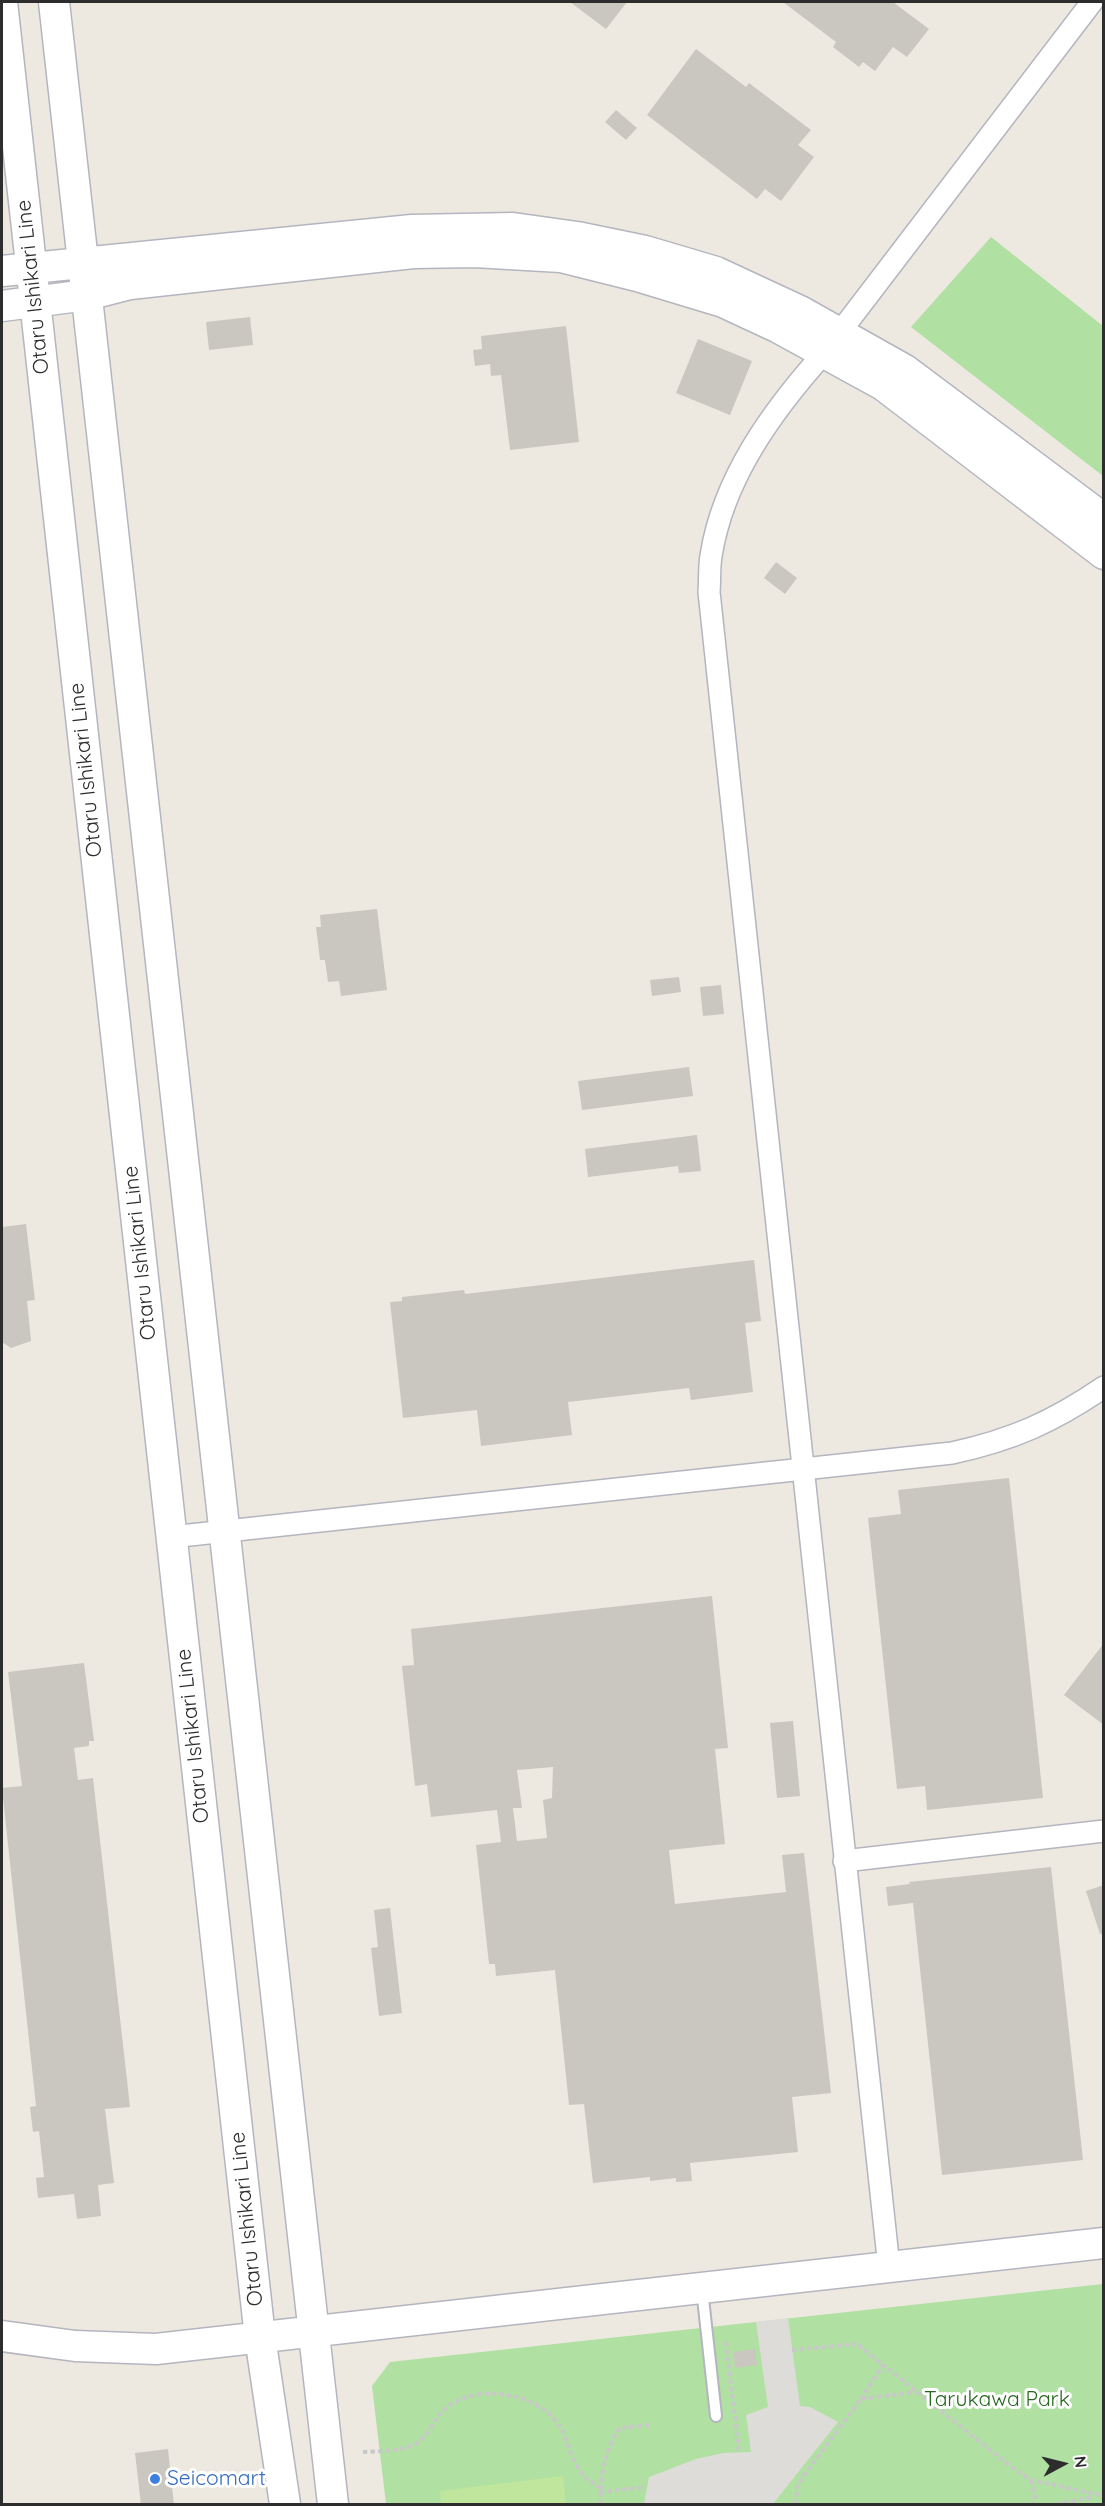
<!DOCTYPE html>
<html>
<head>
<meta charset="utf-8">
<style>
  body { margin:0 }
  #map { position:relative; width:1105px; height:2506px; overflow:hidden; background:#ede9e1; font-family:Quicksand,sans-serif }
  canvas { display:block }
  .frame { position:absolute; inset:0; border:3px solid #2d2d2d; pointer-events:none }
  .north { position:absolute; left:1033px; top:2434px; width:60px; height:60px; -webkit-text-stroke:4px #fff; paint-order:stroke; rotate:83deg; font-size:16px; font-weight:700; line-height:24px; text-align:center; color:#2d2d2d }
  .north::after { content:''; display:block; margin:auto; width:21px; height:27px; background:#2d2d2d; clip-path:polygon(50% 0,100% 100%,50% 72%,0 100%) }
</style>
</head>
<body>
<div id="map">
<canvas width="1105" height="2506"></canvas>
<div class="frame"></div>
<div class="north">N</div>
</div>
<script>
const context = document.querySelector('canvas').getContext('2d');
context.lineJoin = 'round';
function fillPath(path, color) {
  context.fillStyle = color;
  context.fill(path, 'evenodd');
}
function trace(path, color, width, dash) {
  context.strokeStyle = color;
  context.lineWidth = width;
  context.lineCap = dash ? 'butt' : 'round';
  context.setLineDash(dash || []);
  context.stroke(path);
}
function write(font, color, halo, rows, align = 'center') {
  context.font = font + ' Quicksand,sans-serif';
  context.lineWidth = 6;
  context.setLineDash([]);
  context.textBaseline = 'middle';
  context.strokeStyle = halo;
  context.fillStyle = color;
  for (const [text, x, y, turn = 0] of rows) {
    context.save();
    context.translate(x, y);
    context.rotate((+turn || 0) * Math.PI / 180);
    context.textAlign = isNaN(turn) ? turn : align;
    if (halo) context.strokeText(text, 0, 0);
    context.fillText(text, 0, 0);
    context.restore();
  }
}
const green = new Path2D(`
  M991 237 1103 326V476L911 327Z
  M1103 2284V2504H386L372 2386 390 2362Z`);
const pitch = new Path2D(`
  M563 2476 566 2504H441L440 2491Z`);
const plaza = new Path2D(`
  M788 2318 800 2406 810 2407 838 2422 773 2504H644L649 2477 696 2459 723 2453 751 2452 746 2415 768 2407 756 2322Z`);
const building = new Path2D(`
  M570 2H627L606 29Z
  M783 2H893L929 29 907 57 893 47 875 71 863 62 859 67 833 47 836 42Z
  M696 49 746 87 749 83 811 130 798 145 814 157 781 201 765 189 757 199 647 115Z
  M616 110 637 128 626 140 605 122Z
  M250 317 253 345 209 350 206 322Z
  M566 326 579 442 510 450 501 375 491 376 490 364 475 366 473 350 482 349 481 336Z
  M698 339 752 361 730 415 676 393Z
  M776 562 797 578 785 594 764 578Z
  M377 909 387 990 341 996 339 981 328 982 325 960H320L316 927H321L320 915Z
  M679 977 681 992 652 996 650 980Z
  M721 985 724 1014 703 1016 700 987Z
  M689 1067 693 1096 582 1110 578 1081Z
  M697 1135 701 1171 679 1173 678 1166 588 1177 585 1149Z
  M26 1224 35 1300 27 1301 31 1341 11 1348 2 1342V1227Z
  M754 1260 761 1321 745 1323 753 1392 691 1400 689 1388 568 1402 572 1435 481 1446 477 1410 403 1418 390 1302 402 1301V1297L464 1290 465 1294Z
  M1009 1478 1043 1798 927 1810 925 1786 897 1789 868 1518 901 1514 898 1490Z
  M712 1596 728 1748 715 1749 725 1844 669 1850 675 1904 786 1892 782 1855 804 1853 831 2093 792 2097 798 2152 690 2163 692 2181 676 2182V2178L650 2181V2177L593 2183 584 2104 569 2105 555 1970 496 1976 495 1964H489L476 1845 501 1842 497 1810 431 1817 427 1784 415 1786 402 1666 414 1665 411 1629ZM553 1767 552 1798 543 1800 547 1838 517 1841 513 1808H522L517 1770Z
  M1104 1643V1725L1064 1695Z
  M84 1663 94 1741H89V1746L74 1748 78 1780 93 1778 130 2107 105 2109 114 2183 98 2185 101 2216 77 2219 74 2194 38 2198 36 2178 44 2177 39 2131 33 2132 30 2107 36 2106 2 1788 22 1786 8 1672Z
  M793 1721 800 1796 777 1798 770 1723Z
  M1051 1867 1083 2160 942 2175 913 1903 888 1906 886 1887 910 1884 909 1882Z
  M1104 1885V1933L1100 1934 1086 1891Z
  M390 1908 402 2013 379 2016 371 1948 378 1947 374 1910Z
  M755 2349 757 2365 735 2368 733 2352Z
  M168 2449 174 2505H141L135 2453Z`);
const path = new Path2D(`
  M726 2342 739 2452
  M792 2350 857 2344 1014 2469 1031 2480 1104 2496
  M861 2399 883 2365
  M363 2452C380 2451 402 2452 417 2443 429 2435 435 2417 446 2408 472 2386 520 2391 546 2411 568 2429 565 2445 577 2466 582 2476 591 2482 600 2488
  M1031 2480 1035 2497 1033 2504
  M600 2492 646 2487
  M601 2504C599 2479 605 2449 620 2428L649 2425
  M796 2504 797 2485 861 2399 916 2392
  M1057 2504 1093 2497`);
const lane = new Path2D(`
  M702 2289 716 2416`);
const street = new Path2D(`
  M171 1537 952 1453C1012 1440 1053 1422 1104 1387
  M844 1861 1104 1831
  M889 2267 709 592C710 580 709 568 711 556 723 478 773 410 824 353L1092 2`);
const secondary = new Path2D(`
  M2 2 260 2337 285 2504
  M54 2 333 2504
  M2 271 412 230 513 228 577 237 645 251 716 272 800 311 905 370 1104 519
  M2 306 87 295 130 284 413 253 474 252 561 257 637 276 723 302 779 328 883 385 1104 554
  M2 2336 75 2346 156 2349 1104 2243`);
const markers = [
  [155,2479,6,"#3f7fe0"]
];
const streetNames = [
  ["Otaru Ishikari Line",33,287,-96],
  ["Otaru Ishikari Line",86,770,-96],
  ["Otaru Ishikari Line",140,1253,-96],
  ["Otaru Ishikari Line",193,1736,-96],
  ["Otaru Ishikari Line",247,2219,-96]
];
const parkNames = [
  ["Tarukawa Park",997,2400]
];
const shopNames = [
  ["Seicomart",167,2479]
];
fillPath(green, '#b0e0a2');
fillPath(pitch, '#c0e69e');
fillPath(plaza, '#dedcd8');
fillPath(building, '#c9c7bf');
trace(lane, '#b4b5bf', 14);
trace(street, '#b4b5bf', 24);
trace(secondary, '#b4b5bf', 33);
trace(path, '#c8c8c8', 4, [4.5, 3]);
trace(lane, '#fff', 10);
trace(street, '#fff', 21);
trace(secondary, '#fff', 30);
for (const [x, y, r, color] of markers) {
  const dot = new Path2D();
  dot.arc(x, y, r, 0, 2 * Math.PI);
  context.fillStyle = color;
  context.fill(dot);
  trace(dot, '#fff', 2);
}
write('21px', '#2d2d2d', '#fff', streetNames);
write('21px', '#276720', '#fff', parkNames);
write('21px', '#366cbe', '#fff', shopNames, 'left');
</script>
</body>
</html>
